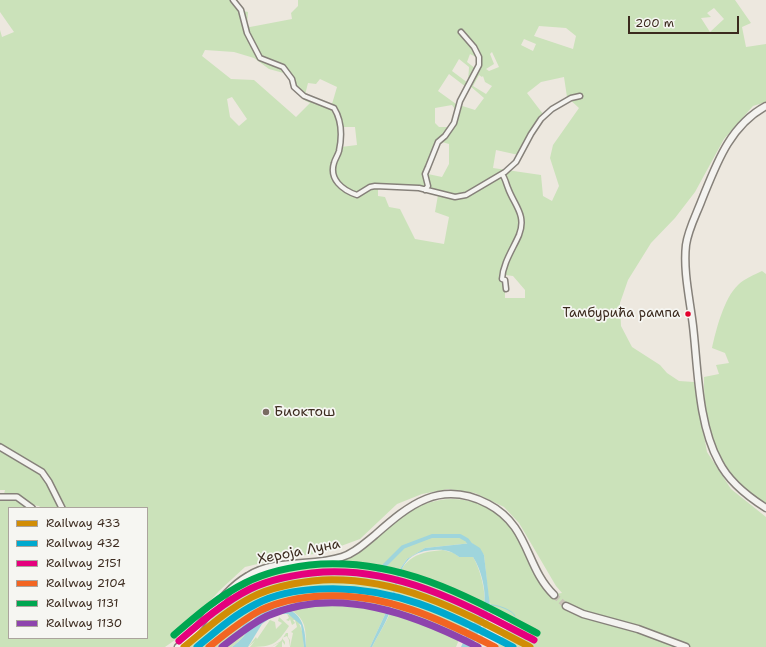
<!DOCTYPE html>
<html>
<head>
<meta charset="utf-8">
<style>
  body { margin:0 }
  #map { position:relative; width:766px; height:647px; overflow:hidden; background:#ede8df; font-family:"Shantell Sans",sans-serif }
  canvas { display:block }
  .legend { position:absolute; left:8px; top:507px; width:140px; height:132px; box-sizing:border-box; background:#f6f6f2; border:1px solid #aba49d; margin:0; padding:5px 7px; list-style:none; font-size:12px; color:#3b2a1e }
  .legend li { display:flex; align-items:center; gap:8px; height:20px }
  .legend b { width:20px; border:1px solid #aba49d }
  .scale { position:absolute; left:628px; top:16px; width:111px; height:18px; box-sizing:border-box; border:2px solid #3b2a1e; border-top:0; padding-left:5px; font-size:12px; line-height:14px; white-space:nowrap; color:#3b2a1e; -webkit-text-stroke:3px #f6f6f2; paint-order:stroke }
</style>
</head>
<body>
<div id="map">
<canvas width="766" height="647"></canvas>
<ul class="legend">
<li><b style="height:5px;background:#d18d06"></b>Railway 433</li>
<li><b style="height:5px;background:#00a9ce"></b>Railway 432</li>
<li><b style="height:5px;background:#e5007d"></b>Railway 2151</li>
<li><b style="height:5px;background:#f26522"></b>Railway 2104</li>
<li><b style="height:5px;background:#00a651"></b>Railway 1131</li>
<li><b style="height:5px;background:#8e44ad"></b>Railway 1130</li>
</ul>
<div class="scale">200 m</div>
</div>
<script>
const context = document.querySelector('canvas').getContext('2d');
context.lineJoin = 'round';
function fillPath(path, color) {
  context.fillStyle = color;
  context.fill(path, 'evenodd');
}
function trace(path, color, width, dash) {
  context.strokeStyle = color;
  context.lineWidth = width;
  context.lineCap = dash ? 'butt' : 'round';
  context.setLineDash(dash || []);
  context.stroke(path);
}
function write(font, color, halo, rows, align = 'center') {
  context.font = font + ' "Shantell Sans",sans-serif';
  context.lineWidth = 3.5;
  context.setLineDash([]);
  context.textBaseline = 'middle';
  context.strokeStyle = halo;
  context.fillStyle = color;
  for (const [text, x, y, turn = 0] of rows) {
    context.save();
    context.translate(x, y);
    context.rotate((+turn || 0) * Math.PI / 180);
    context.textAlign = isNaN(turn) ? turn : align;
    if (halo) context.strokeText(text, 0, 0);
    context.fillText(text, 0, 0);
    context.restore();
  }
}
const green = new Path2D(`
  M0 0H235L239 10 248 12 247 25 250 27 292 19 291 13 298 6V0H735L751 23 742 27 746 47 766 44V102L753 106 724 139 695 192 675 218 651 243 628 280 620 303 621 326 632 347 660 365 667 373 679 381 694 382 707 452 731 489 766 517V647H497L511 620 499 610 493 615 489 614 491 605 489 601 484 555 472 543 425 548 407 559 398 572 388 608 370 647H306C306 640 306 632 304 625 297 605 271 603 257 615 250 620 249 627 245 634 242 639 237 643 232 647H226L240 635 247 622 260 602 282 594V592L269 595 257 601 237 635 224 644 223 643 219 647H185C198 634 211 619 224 605 229 599 234 592 240 587 257 575 276 568 297 566 315 565 333 566 350 558 368 550 382 532 397 520 422 500 454 492 485 506 520 521 526 567 549 595L562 593 556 586 519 523 504 507 475 493 448 489 422 494 397 504 360 539 322 553 282 558 245 567 219 591 175 640 165 647H0V499L17 496 4 494 5 490H0V450L39 473 0 444V30L2 37 14 32 0 12ZM714 8 724 19 710 32 701 18 711 17 707 13ZM539 26 566 28 576 36 573 49 534 36ZM524 39 536 44 533 51 521 45ZM205 50 234 52 254 58 269 69 287 74C293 86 298 99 310 103L296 117 254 80 231 79 202 56ZM492 52 499 67 489 71 486 69 494 64 490 54ZM470 54 476 57 479 61 476 69 467 62ZM459 59 469 67 468 83 452 71ZM449 74 466 87 469 85 484 98 475 110 456 104 438 91ZM479 75 482 77 483 76 485 82 492 86 486 94 473 86ZM564 77 567 97 579 108 553 145 550 158 559 186 552 201 543 196 541 175 493 168 496 150 523 156 543 114 527 93 541 82ZM320 79 337 87 332 104 318 101 305 95 308 83 316 84ZM232 97 247 119 239 126 230 117 227 99ZM452 105 455 109 452 122 449 127H439L435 123V108ZM342 127H355L357 145 341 147ZM442 142 449 144V164L442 177 428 174 440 143ZM378 188 419 190 438 195 435 212 449 217 444 244 415 239 400 209 389 207 385 197 378 196ZM505 275 513 276 525 290V298H505ZM32 505 39 506 41 508H147V638H9V508H27Z
  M762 271 766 274V504C757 497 747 491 739 483 713 455 703 414 704 377L719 374 716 365 729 363 725 353 712 348C716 330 724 298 738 285 744 279 754 275 762 271Z
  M443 550 454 553 459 557H473C480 568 489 599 482 611 477 620 469 625 463 633 460 637 458 642 456 647H372C378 635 386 623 391 611 394 602 394 592 396 583 403 557 419 552 443 550Z
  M287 614C302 620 303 632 304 647H290L293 633 291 632 297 627 295 620H293L295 623 292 625 290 619 289 621 286 620 289 618Z
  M279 617 289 626C277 644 273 647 250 647L255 641 248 647 256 637 257 639 270 620 275 622 276 629 282 623 278 621Z
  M487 617 489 620 479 647H475Z
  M286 633H288V637L290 640 289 647V640L287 636 282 638 285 642V645L282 641V647H275L279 643 271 647 281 641Z`);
const water = new Path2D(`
  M472 543 480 548 484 555 490 606 472 647H461C464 641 466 635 469 629 473 622 480 616 483 609 488 594 481 569 473 557H459C452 551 444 549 434 550 394 552 400 586 390 611 386 623 378 635 372 647H370L388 608 398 572 407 559 425 548Z
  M276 607C302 609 305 625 306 647H304L301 625 288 614H276L262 624 248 647H232C237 643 243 638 246 633 253 619 259 608 276 607Z`);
const stream = new Path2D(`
  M489 605C496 604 513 610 515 616`);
const canal = new Path2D(`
  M379 571 403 547 432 536H460L467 540 473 548
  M225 645C229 642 236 639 240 634 256 610 248 601 282 593`);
const primaryTunnel = new Path2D(`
  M554 595 566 606`);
const minor = new Path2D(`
  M233 0 241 10 247 33 260 58 283 67 292 79 294 87 304 96 334 108C342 121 342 137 339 151 338 155 335 159 334 163 329 179 342 190 357 195L370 187 375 186 419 188 455 197 466 195 505 172 516 162 531 134 541 119 552 109 571 98 580 96
  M502 174C505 178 506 183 508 188 514 205 527 215 519 235 513 249 503 263 502 279L505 280 506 289
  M425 190 428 186 425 174 428 167 438 142 445 136 454 123 460 101 479 65V57L474 47 461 32`);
const tertiary = new Path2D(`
  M0 447 42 472 49 482 62 508
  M0 497H17L32 508`);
const primary = new Path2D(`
  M766 106C729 126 716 165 701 202 696 215 688 230 686 245 683 271 690 300 693 326 698 369 698 424 719 462 729 482 747 496 766 508
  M566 606 583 614 638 629 686 647
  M178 647C204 626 219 593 248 576 277 558 312 567 342 557 355 553 365 543 375 535 409 505 440 479 488 504 530 526 525 567 554 595`);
const rail1 = new Path2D(`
  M184 647C206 629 227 610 252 597 274 586 298 582 323 580 401 577 463 612 530 647`);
const rail2 = new Path2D(`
  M197 647C215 632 234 615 256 604 275 594 298 590 320 589 394 585 449 614 513 647`);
const rail3 = new Path2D(`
  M179 641C201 622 224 602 250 589 273 578 298 574 323 572 401 568 467 605 534 640`);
const rail4 = new Path2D(`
  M209 647C225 634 242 620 261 610 280 601 302 597 323 596 386 593 440 619 495 647`);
const rail5 = new Path2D(`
  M174 635C196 616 219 596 245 583 268 571 295 566 321 564 403 560 467 596 537 633`);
const rail6 = new Path2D(`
  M222 647C236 636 251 624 267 616 338 585 414 614 478 647`);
const markers = [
  [688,314,3.5,"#e4002b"],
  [266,412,4,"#796c62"]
];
const busNames = [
  ["Тамбурића рампа",680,314]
];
const poiNames = [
  ["Биоктош",274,412]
];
const streetNames = [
  ["Хероја Луна",299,552,-11]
];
fillPath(green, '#cbe2ba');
fillPath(water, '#9fd5dc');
trace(stream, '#9fd5dc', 1);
trace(canal, '#9fd5dc', 4);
trace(primaryTunnel, '#c9c2b8', 6, [6, 3]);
trace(minor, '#86817a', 7);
trace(tertiary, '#86817a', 8);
trace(primary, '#86817a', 9);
trace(minor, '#f4f3f0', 4);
trace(tertiary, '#f4f3f0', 5);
trace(primary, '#f4f3f0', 6);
trace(rail1, '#d18d06', 7);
trace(rail2, '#00a9ce', 7);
trace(rail3, '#e5007d', 7);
trace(rail4, '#f26522', 7);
trace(rail5, '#00a651', 7);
trace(rail6, '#8e44ad', 7);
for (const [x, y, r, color] of markers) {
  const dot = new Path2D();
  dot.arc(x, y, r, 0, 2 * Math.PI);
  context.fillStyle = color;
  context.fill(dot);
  trace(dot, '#f6f6f2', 1.5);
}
write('13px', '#3b2a1e', '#f6f6f2', busNames, 'right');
write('14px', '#3b2a1e', '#f6f6f2', poiNames, 'left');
write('14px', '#3b2a1e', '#f6f6f2', streetNames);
</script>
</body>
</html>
